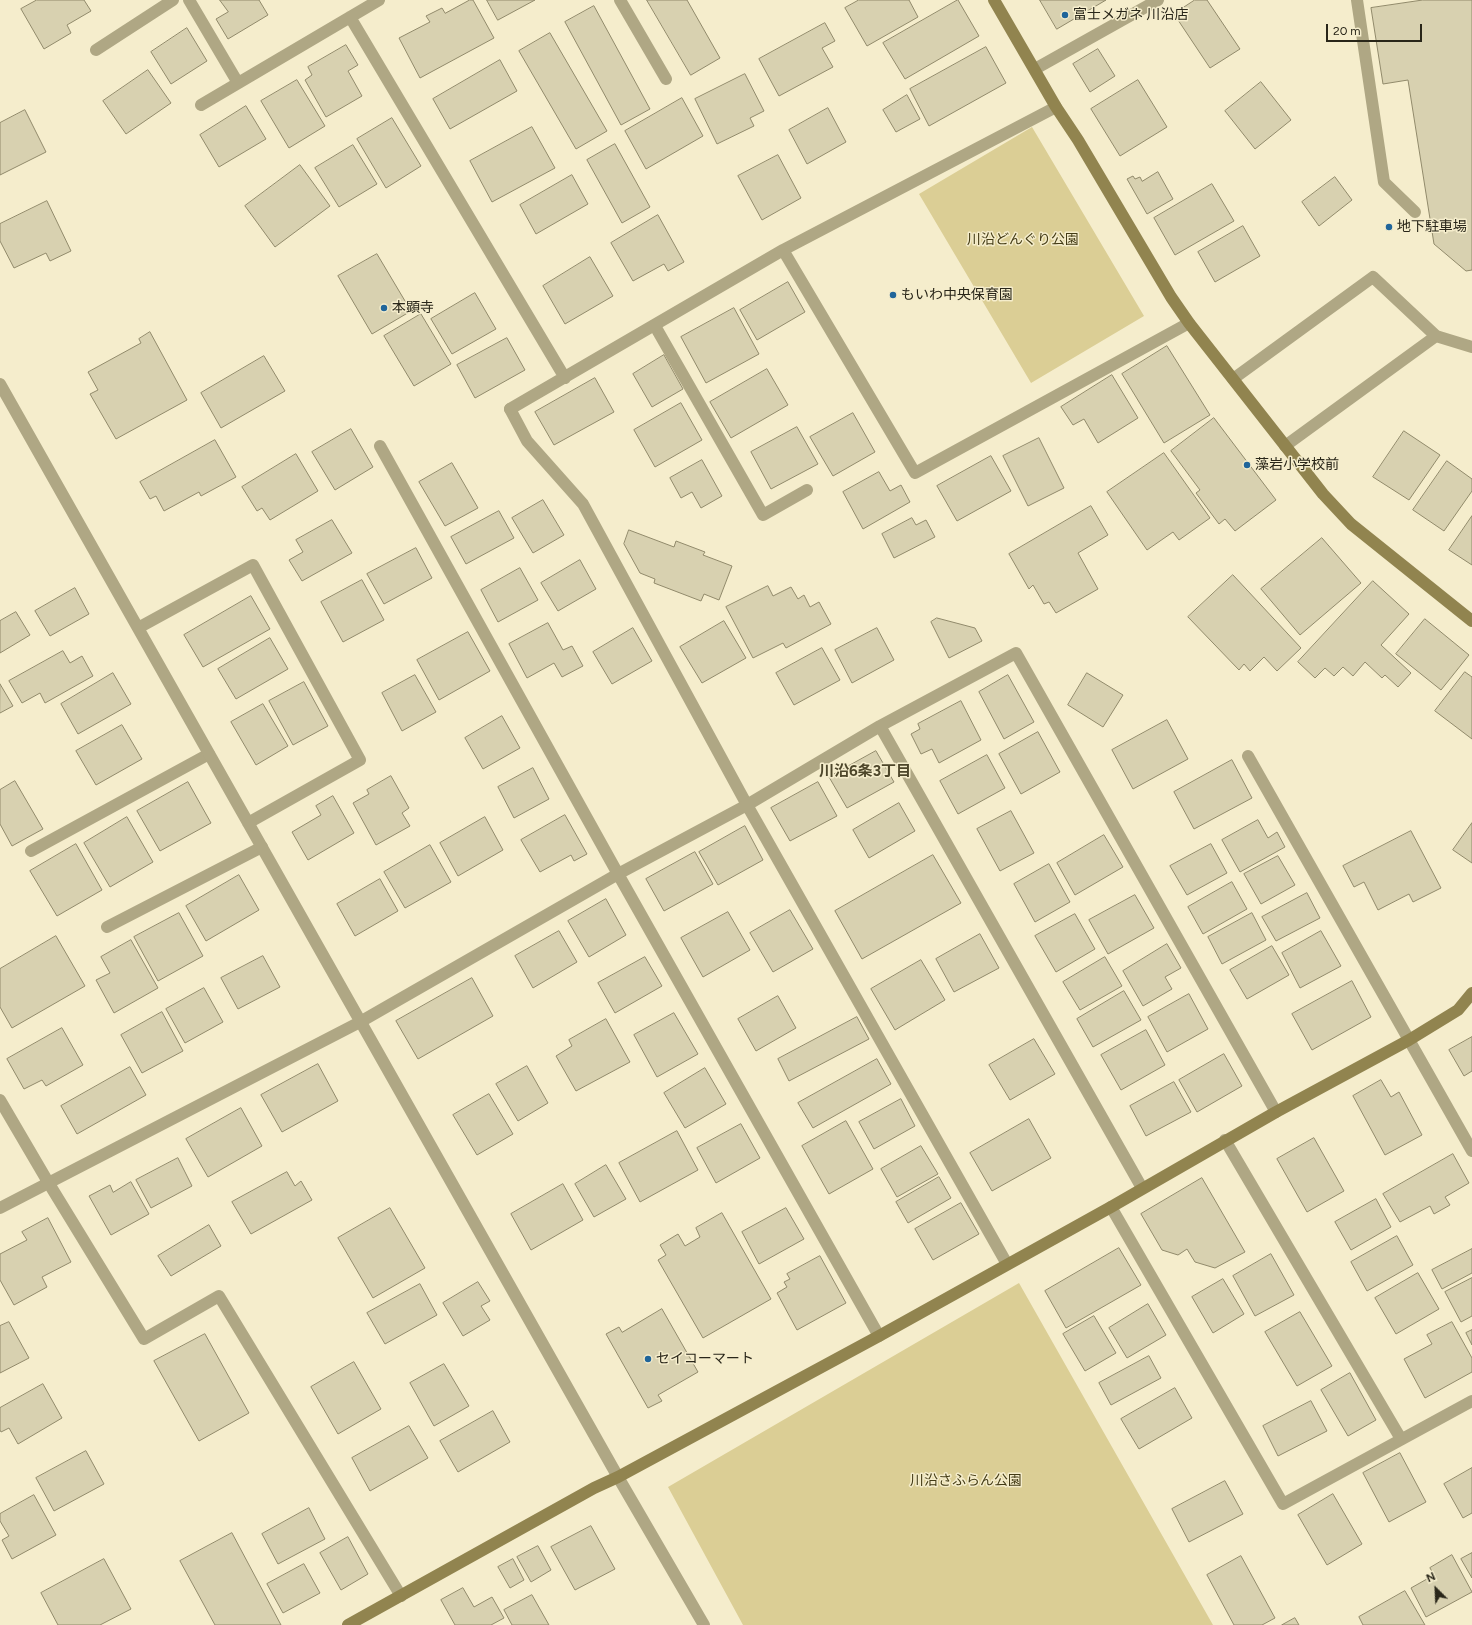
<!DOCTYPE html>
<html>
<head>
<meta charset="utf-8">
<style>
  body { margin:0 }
  #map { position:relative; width:1472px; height:1625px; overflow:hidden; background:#f5edcc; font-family:Figtree,sans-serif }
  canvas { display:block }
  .north { position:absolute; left:1416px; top:1569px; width:40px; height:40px; -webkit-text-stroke:3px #f5edcc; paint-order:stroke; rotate:336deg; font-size:11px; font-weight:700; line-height:16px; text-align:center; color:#292619 }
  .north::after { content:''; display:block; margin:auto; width:14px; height:18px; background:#292619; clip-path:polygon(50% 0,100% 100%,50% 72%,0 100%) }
  .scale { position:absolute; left:1326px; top:24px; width:96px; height:18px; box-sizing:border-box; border:2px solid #292619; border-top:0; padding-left:5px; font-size:12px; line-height:14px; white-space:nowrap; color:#292619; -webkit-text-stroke:3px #f5edcc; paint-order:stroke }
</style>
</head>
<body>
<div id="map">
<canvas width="1472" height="1625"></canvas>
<div class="north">N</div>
<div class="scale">20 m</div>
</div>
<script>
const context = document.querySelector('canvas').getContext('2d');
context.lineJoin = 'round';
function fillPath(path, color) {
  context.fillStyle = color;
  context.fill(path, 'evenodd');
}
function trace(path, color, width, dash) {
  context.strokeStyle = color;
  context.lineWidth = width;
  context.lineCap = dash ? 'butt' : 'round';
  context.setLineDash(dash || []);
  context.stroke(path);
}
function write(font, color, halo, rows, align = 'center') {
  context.font = font + ' Figtree,"Noto Sans JP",sans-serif';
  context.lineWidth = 3;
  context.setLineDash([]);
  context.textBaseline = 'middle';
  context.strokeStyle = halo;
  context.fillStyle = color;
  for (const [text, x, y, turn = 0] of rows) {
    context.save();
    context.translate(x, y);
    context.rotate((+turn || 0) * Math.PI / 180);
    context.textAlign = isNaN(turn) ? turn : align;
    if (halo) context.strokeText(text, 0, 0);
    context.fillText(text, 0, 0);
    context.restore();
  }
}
const green = new Path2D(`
  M1032 127 1144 316 1031 383 919 194Z
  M1019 1283 1213 1625H743L668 1487Z`);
const building = new Path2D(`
  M37 0H84L91 11 67 25 71 33 44 49 21 9Z
  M220 0H259L268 15 228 39 216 19 228 12Z
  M470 0H473L494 38 420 78 399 38 430 22 426 16 442 8 445 13Z
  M487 0H535L498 20Z
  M647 0H687L720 58 691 75Z
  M859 0H909L918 17 867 46 845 8Z
  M958 0 979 36 905 79 883 43Z
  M1040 0H1106L1057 29Z
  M1195 0H1207L1240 49 1210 68 1174 14Z
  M1423 0H1472V270L1466 271 1434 244 1408 80 1383 84 1371 8Z
  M594 6 650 109 621 125 565 22Z
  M825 23 835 41 822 48 833 67 779 96 759 59Z
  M187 28 207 61 171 84 151 52Z
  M550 33 607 131 576 149 519 51Z
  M346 45 358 65 348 71 362 96 326 117 305 80 312 75 308 67Z
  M986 47 1006 83 929 126 910 89Z
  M1098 49 1115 76 1090 92 1073 64Z
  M500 60 517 91 450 129 433 99Z
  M148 70 171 103 126 134 103 101Z
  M745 74 764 111 750 118 754 126 717 144 695 99Z
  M297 80 325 126 289 148 261 101Z
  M1138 80 1167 127 1120 156 1091 109Z
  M1261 82 1291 120 1255 149 1225 111Z
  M907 95 920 119 896 132 883 110Z
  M682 98 703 136 646 169 625 131Z
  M246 106 266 139 219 167 200 135Z
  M828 108 846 142 807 164 789 130Z
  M25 110 46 152 0 175V123Z
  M392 118 421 166 386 188 357 139Z
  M532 127 555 168 492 202 470 161Z
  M615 144 650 207 622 223 587 160Z
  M353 145 377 184 339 207 315 168Z
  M778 155 801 198 762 220 738 176Z
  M300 165 330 206 275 247 245 206Z
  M1158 172 1173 199 1147 214 1127 179 1133 176 1135 179 1140 177 1142 181Z
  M572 175 588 204 536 234 520 205Z
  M1335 177 1352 200 1319 226 1302 202Z
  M1212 184 1234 221 1175 255 1154 218Z
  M47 201 71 251 50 261 46 253 14 268 0 241V224Z
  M658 215 684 262 668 271 664 264 633 281 611 243Z
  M1243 226 1260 256 1215 282 1198 252Z
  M377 254 411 311 372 334 338 276Z
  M590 257 613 296 565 324 543 286Z
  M788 282 805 312 757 340 740 310Z
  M475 293 496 329 452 354 431 319Z
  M734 308 759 354 706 383 681 337Z
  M421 314 451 364 414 386 384 336Z
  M150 332 187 400 116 439 90 394 98 390 88 372 141 343 139 339Z
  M507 338 525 370 475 398 457 365Z
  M1167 346 1210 415 1164 443 1122 374Z
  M664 355 683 389 652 407 633 374Z
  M264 356 285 391 221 428 201 393Z
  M767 369 788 405 731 438 710 402Z
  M1112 375 1138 418 1098 443 1084 419 1073 425 1061 407Z
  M595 378 614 412 554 445 535 412Z
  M681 403 702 440 655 467 634 430Z
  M853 413 875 452 833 476 810 437Z
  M1214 418 1276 500 1235 531 1225 519 1219 524 1196 493 1200 490 1171 451Z
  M797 427 818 464 771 489 751 452Z
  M351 429 373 467 335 490 312 452Z
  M1404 431 1440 455 1409 500 1373 477Z
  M1039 438 1064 488 1028 506 1003 456Z
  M215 440 236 477 201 496 199 492 164 511 156 496 150 499 140 482Z
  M1164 453 1210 518 1179 540 1173 532 1147 550 1107 492Z
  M296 454 318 491 270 520 262 508 257 511 242 487Z
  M991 456 1011 491 957 521 937 486Z
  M702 460 722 496 701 508 692 492 681 498 670 478Z
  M1447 461 1472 479V491L1444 531 1413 510Z
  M452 463 478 508 445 526 419 482Z
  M879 472 890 491 901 485 910 502 863 529 843 492Z
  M543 500 564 535 533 553 512 518Z
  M1091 506 1108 535 1078 553 1098 589 1056 613 1049 602 1044 604 1033 585 1029 589 1009 554Z
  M499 511 514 538 466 564 451 537Z
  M1472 516V565L1449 550Z
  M912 518 916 525 926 520 935 537 894 558 882 534Z
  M332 520 352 553 302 581 289 560 303 552 296 540Z
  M629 530 674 547 676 541 705 552 703 555 732 566 719 600 704 594 701 601 654 583 655 579 640 573 624 544Z
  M1322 538 1361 583 1300 635 1261 589Z
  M416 548 432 578 384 604 367 574Z
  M580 560 596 589 558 611 541 583Z
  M520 568 538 600 498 622 481 590Z
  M1233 575 1301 648 1277 671 1264 657 1250 671 1244 664 1239 670 1188 617Z
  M362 580 384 620 343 642 321 602Z
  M1373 581 1409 614 1381 645 1411 673 1398 687 1385 675 1382 678 1365 662 1353 676 1343 667 1334 676 1325 668 1315 678 1298 662Z
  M768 586 773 596 791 587 798 599 804 595 810 607 819 602 831 624 786 648 783 643 753 658 726 607Z
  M75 588 89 614 50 636 35 611Z
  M251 596 270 629 203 667 184 635Z
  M16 612 30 635 0 653V621Z
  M937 618 975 628 982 641 949 658 931 622Z
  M1425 619 1469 655 1441 690 1396 654Z
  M724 621 746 658 702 683 680 647Z
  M548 623 563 650 572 646 583 666 562 677 554 663 527 678 509 644Z
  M633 628 652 661 612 684 593 652Z
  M877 628 894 660 852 683 835 650Z
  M468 632 490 671 439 700 417 660Z
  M270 638 288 669 236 699 218 669Z
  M822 648 840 680 794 705 776 673Z
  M63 651 70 663 82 656 93 676 45 703 40 693 22 703 9 681Z
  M1465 672 1472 677V739L1435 711Z
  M113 673 131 704 78 734 61 704Z
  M1087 673 1123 695 1103 727 1068 705Z
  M415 675 436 712 402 731 382 693Z
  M1008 675 1034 722 1004 739 979 692Z
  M304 682 328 726 293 745 269 701Z
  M0 684 13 706 0 713Z
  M961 701 981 740 939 763 932 749 921 754 911 734 920 729 918 724Z
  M263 704 288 746 256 765 231 722Z
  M502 716 520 748 483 769 465 738Z
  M1167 720 1188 759 1133 789 1112 750Z
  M122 725 142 759 96 785 76 751Z
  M1038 732 1060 772 1021 794 999 754Z
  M876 751 894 782 847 808 829 777Z
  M987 755 1005 788 958 814 940 781Z
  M1232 760 1252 798 1194 829 1174 792Z
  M533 768 549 799 514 818 498 787Z
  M391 776 409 808 402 813 410 826 376 845 353 803 369 794 367 790Z
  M15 781 43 829 12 846 0 824V790Z
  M188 782 211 823 160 851 137 811Z
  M818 782 837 816 790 841 771 808Z
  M333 796 354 833 308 860 292 832 321 815 316 806Z
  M899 803 915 831 869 858 853 830Z
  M1011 811 1034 853 1000 871 977 829Z
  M565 815 587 854 574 861 571 855 540 872 521 840Z
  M127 817 153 862 110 887 84 843Z
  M485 817 503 850 458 876 440 843Z
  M1258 820 1268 838 1277 832 1285 847 1240 872 1222 840Z
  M1472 823V863L1453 850Z
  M745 826 763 860 718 885 699 852Z
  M1411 831 1441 888 1413 902 1409 894 1378 910 1364 882 1354 887 1343 866Z
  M1104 835 1123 867 1075 895 1057 863Z
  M76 844 102 890 57 916 30 871Z
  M1211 844 1227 873 1187 895 1170 866Z
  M430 845 451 882 405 908 384 872Z
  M695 852 713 884 664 911 646 879Z
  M933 855 961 903 862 959 835 911Z
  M1278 856 1295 885 1261 904 1244 874Z
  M1049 864 1070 902 1035 922 1014 884Z
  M239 875 259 910 206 941 186 906Z
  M380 879 398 911 355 936 337 904Z
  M1232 882 1247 909 1203 934 1188 907Z
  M1307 893 1320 918 1276 941 1262 917Z
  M1135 895 1154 928 1108 954 1089 920Z
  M606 899 626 935 589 957 568 921Z
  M790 910 813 949 773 972 750 933Z
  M728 912 750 950 703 977 681 938Z
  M179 913 203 956 158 981 134 937Z
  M1252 913 1266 940 1222 964 1208 937Z
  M1075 914 1095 949 1056 972 1035 936Z
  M559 931 577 962 533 988 515 956Z
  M1321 931 1341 966 1300 988 1282 953Z
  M980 934 999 968 954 992 936 959Z
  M56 936 85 986 12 1028 0 1007V969Z
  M131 940 158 988 114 1013 96 980 110 973 101 957Z
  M1167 944 1181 968 1165 977 1172 989 1143 1006 1123 971Z
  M1272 946 1289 975 1247 999 1230 970Z
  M263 956 280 987 238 1009 221 978Z
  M645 957 662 986 615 1013 598 983Z
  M1105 957 1122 986 1080 1010 1063 982Z
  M921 960 945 1000 895 1030 871 989Z
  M472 978 493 1016 418 1059 396 1021Z
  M1352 981 1371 1017 1312 1050 1292 1014Z
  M204 988 223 1022 185 1043 166 1009Z
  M1124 991 1141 1020 1093 1047 1077 1019Z
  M1189 994 1208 1029 1167 1052 1148 1017Z
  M778 996 796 1028 756 1051 738 1019Z
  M162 1012 183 1051 142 1073 121 1035Z
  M674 1013 698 1054 657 1077 634 1035Z
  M857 1017 869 1039 789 1081 778 1059Z
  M606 1019 630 1062 576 1091 556 1056 572 1046 569 1040Z
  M62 1028 83 1065 46 1086 42 1080 24 1089 7 1059Z
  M1146 1030 1165 1065 1121 1090 1101 1055Z
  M1472 1037V1071L1464 1076 1449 1050Z
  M1034 1039 1055 1074 1010 1100 989 1065Z
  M1224 1054 1242 1086 1197 1112 1179 1080Z
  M877 1059 891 1084 813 1128 798 1103Z
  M318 1064 338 1101 282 1132 261 1095Z
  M527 1066 548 1103 518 1121 496 1084Z
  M130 1067 146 1095 77 1134 61 1106Z
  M705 1068 726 1104 685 1128 664 1093Z
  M1381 1080 1391 1097 1399 1092 1422 1135 1385 1155 1353 1096Z
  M1174 1082 1191 1112 1146 1136 1130 1106Z
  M489 1094 513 1134 477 1155 453 1115Z
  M901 1099 915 1126 874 1149 859 1122Z
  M241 1108 262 1146 208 1177 186 1139Z
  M1029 1119 1051 1158 992 1191 970 1153Z
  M846 1121 873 1169 829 1194 802 1146Z
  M741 1124 760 1158 716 1183 697 1148Z
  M677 1131 698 1170 640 1202 619 1163Z
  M1314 1138 1344 1191 1307 1212 1277 1159Z
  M921 1146 938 1174 897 1197 881 1169Z
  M1453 1154 1469 1183 1445 1197 1450 1205 1434 1214 1430 1206 1400 1222 1383 1194Z
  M178 1158 192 1186 151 1208 136 1180Z
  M606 1165 626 1199 594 1217 575 1184Z
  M287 1172 295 1186 301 1181 312 1200 251 1234 232 1202Z
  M939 1177 951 1198 908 1223 896 1202Z
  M1202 1178 1245 1252 1215 1268 1195 1262 1187 1249 1178 1255 1162 1250 1141 1214Z
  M131 1182 149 1214 111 1235 89 1196 110 1185 113 1192Z
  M563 1184 583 1220 531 1250 511 1214Z
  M1376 1199 1391 1227 1351 1250 1335 1222Z
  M961 1203 979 1234 933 1260 915 1229Z
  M390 1208 425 1268 373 1298 338 1238Z
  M786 1208 804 1239 759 1264 742 1232Z
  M722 1213 771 1299 703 1338 658 1260 666 1255 660 1245 678 1234 685 1246 700 1237 696 1228Z
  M48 1218 71 1262 42 1277 47 1287 14 1305 0 1280V1254L27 1240 22 1232Z
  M209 1225 221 1246 171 1276 158 1256Z
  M1397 1236 1413 1265 1367 1291 1351 1262Z
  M1119 1248 1141 1285 1066 1328 1045 1291Z
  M1472 1249V1273L1442 1289 1432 1270Z
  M1271 1254 1294 1295 1255 1316 1233 1276Z
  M820 1256 846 1303 797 1330 777 1293 787 1287 784 1282 790 1279 787 1274Z
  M1418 1273 1439 1309 1396 1334 1375 1298Z
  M1472 1278V1316L1461 1322 1445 1292Z
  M1223 1279 1244 1314 1213 1333 1192 1297Z
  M478 1282 490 1301 481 1306 490 1320 463 1336 443 1303Z
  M420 1284 437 1315 385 1344 367 1313Z
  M1148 1304 1166 1335 1127 1358 1109 1328Z
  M662 1309 698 1372 658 1395 662 1401 648 1408 606 1334 619 1327 622 1332Z
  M1300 1312 1332 1366 1297 1386 1265 1332Z
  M1094 1316 1116 1353 1085 1371 1063 1334Z
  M9 1322 29 1358 0 1373V1326Z
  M1452 1322 1472 1358V1372L1425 1398 1404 1359 1432 1344 1427 1335Z
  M1472 1330V1345L1466 1333Z
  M205 1334 249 1413 199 1441 154 1361Z
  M1149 1356 1161 1378 1111 1405 1099 1383Z
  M354 1362 381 1409 338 1434 311 1387Z
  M444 1364 469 1406 434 1426 410 1383Z
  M1350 1373 1376 1420 1348 1436 1321 1390Z
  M43 1384 62 1418 18 1444 9 1428 1 1432 0 1430V1408Z
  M1175 1388 1192 1418 1139 1449 1121 1419Z
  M1311 1401 1327 1431 1278 1456 1263 1426Z
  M493 1411 510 1442 458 1472 440 1441Z
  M409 1426 428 1458 370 1491 352 1458Z
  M86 1451 104 1484 54 1511 36 1478Z
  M1400 1453 1426 1502 1389 1522 1363 1473Z
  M1472 1468V1513L1463 1518 1444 1484Z
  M1225 1481 1243 1514 1189 1542 1172 1509Z
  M1333 1494 1362 1544 1327 1565 1298 1515Z
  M34 1495 56 1535 12 1559 2 1540 9 1536 0 1521V1514Z
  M309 1508 325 1539 278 1564 262 1534Z
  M591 1526 615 1569 575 1590 551 1547Z
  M232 1533 281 1625H215L180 1561Z
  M348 1537 368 1574 341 1590 320 1553Z
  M538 1546 551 1570 531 1582 517 1557Z
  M1472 1553V1578L1461 1559Z
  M1452 1555 1472 1592 1426 1617 1411 1588 1434 1575 1430 1568Z
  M1241 1556 1275 1618 1262 1625H1234L1207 1575Z
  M104 1559 131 1609 100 1625H58L41 1593Z
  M513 1559 524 1580 510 1588 498 1567Z
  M304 1564 320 1593 283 1613 267 1584Z
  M463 1588 474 1607 492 1597 504 1618 491 1625H455L441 1600Z
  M1405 1591 1425 1625H1363L1359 1617Z
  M532 1595 549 1625H512L504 1610Z
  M1295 1618 1299 1625H1282Z`);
const lane = new Path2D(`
  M1357 0 1384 182 1415 212
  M655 326 763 515 807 490
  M1233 379 1373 277 1436 336 1472 347
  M510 409 527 441 583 504 747 805
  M1285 446 1436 336
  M31 851 209 754
  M107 927 262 847`);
const street = new Path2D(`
  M189 0 238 83
  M620 0 666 79
  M350 17 565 378
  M96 50 173 0
  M1035 69 1158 0
  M201 105 379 0
  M783 250 915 473 1189 323
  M0 384 618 1477 704 1625
  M510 409 783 250 1056 107
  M380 446 618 874 879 1336
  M138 628 253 565 360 760 248 823
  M880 726 1142 1188
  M1248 756 1472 1151
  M747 805 1007 1264
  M0 1100 48 1182 144 1339 219 1296 401 1596
  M1225 1140 1401 1439
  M1111 1207 1283 1504 1472 1401
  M0 1208 360 1022 618 874 747 805 880 726 1016 653 1276 1112`);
const secondary = new Path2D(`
  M994 0 1056 107 1078 140 1171 297 1189 323 1323 494 1351 524 1472 621
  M348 1625 594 1488 618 1477 879 1336 1111 1207 1276 1112 1409 1040 1458 1010 1472 993`);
const markers = [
  [1065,15,4,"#20659a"],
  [1389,227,4,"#20659a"],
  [893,295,4,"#20659a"],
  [384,308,4,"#20659a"],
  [1247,465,4,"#20659a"],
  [648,1359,4,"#20659a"]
];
const poiNames = [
  ["富士メガネ 川沿店",1073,15],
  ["地下駐車場",1397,227],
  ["もいわ中央保育園",901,295],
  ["本顕寺",392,308],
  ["藻岩小学校前",1255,465],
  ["セイコーマート",656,1359]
];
const parkNames = [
  ["川沿どんぐり公園",1023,240],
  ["川沿さふらん公園",966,1481]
];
const neighbourhoodNames = [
  ["川沿6条3丁目",865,772]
];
fillPath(green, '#dbce95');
fillPath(building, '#d8d1b0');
trace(building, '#918a6b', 1);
trace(lane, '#afa784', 12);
trace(street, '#afa784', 12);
trace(secondary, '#91844f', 12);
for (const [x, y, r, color] of markers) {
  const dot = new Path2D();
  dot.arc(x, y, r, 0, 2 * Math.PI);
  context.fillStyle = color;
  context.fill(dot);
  trace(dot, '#f5edcc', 1.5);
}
write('14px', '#292619', '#f5edcc', poiNames, 'left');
write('14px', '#433b15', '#f5edcc', parkNames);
write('bold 15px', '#4d462a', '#f5edcc', neighbourhoodNames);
</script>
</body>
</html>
